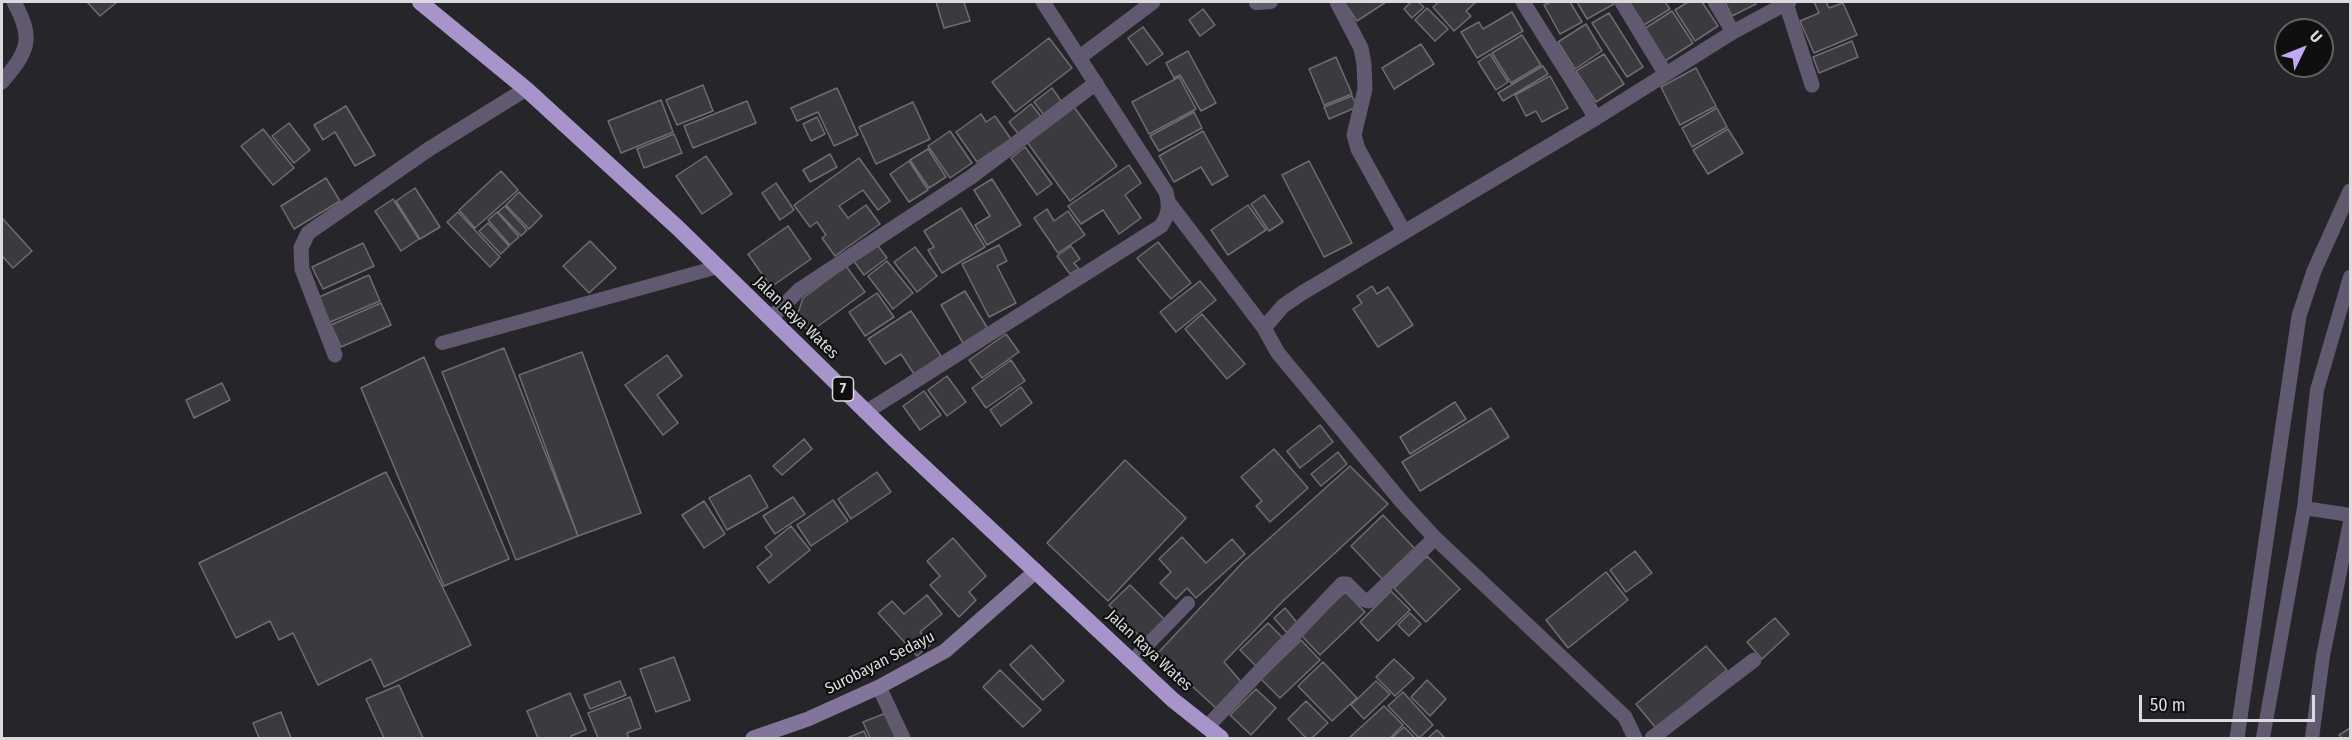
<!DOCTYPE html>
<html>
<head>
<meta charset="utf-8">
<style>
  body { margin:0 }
  #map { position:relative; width:2352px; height:740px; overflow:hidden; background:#262529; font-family:"Fira Sans Condensed",sans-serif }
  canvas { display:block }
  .frame { position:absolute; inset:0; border:3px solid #dbdbdd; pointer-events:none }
  .north { position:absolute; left:2274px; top:18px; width:60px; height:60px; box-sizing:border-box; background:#0f0f10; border:2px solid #616162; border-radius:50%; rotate:47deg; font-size:16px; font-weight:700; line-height:24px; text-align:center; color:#dbdbdd }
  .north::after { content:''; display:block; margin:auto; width:21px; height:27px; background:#c1a8f3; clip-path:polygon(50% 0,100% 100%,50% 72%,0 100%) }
  .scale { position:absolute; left:2139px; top:695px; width:176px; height:27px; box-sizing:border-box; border:3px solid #dbdbdd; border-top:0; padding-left:8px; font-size:18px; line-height:21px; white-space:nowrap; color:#dbdbdd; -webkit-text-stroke:4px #0f0f10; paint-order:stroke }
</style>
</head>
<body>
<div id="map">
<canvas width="2352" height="740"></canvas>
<div class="frame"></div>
<div class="north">U</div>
<div class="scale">50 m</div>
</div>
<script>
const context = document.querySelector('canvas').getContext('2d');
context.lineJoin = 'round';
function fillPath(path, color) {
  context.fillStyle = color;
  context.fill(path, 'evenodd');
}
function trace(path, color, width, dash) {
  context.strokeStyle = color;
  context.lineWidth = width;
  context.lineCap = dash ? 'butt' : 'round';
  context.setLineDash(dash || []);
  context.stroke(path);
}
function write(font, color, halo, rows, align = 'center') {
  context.font = font + ' "Fira Sans Condensed",sans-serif';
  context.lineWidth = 4.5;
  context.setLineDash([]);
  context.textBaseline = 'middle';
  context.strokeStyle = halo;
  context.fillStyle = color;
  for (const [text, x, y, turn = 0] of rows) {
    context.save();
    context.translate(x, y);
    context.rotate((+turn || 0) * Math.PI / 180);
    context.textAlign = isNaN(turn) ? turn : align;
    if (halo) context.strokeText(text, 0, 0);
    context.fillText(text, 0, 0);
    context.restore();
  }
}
const building = new Path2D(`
  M87 2H117L100 16Z
  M936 2H964L970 21 944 28Z
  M1344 2H1386L1357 21Z
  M1411 2H1418L1424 7 1412 18 1404 9Z
  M1439 2H1476L1466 11 1471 16 1454 31 1433 7Z
  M1551 2H1570L1582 22 1560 34 1544 5Z
  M1577 2H1612L1614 4 1587 19Z
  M1629 2H1665L1670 9 1644 25Z
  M1688 2H1702L1718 26 1695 41 1675 10Z
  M1725 2H1755L1756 4 1732 16Z
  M1814 2H1826L1829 8 1843 3 1857 35 1814 53 1800 21 1819 13Z
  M1427 8 1448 29 1435 41 1415 20Z
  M1203 9 1215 25 1200 36 1189 20Z
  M1672 11 1693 43 1665 61 1644 29Z
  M1512 12 1523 31 1477 58 1461 32 1479 22 1483 29Z
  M1609 13 1643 67 1627 77 1592 23Z
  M1586 24 1602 51 1575 69 1558 42Z
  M1143 27 1163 54 1147 65 1128 38Z
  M1522 35 1541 65 1511 83 1492 53Z
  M1049 38 1072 68 1015 112 992 82Z
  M1852 41 1858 57 1819 73 1813 57Z
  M1421 44 1434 64 1394 89 1382 68Z
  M1188 51 1216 103 1201 111 1180 75 1174 78 1166 63Z
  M1490 54 1508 82 1496 90 1478 62Z
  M1604 54 1624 84 1596 102 1576 71Z
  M1336 57 1352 94 1324 105 1309 69Z
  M1543 66 1548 74 1503 101 1498 93Z
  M1696 68 1716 106 1680 125 1661 87Z
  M1550 76 1568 108 1542 122 1536 111 1526 116 1515 95Z
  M1179 77 1196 109 1149 134 1132 102Z
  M703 85 713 111 677 125 666 100Z
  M837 88 858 135 834 146 818 112 797 121 791 108Z
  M1052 88 1061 101 1044 115 1034 102Z
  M1352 96 1357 107 1329 119 1324 107Z
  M661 100 673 132 621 153 608 121Z
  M747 101 756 123 693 148 684 126Z
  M913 102 930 139 876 164 859 127Z
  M1031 104 1043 119 1020 136 1009 122Z
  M346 106 375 155 355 166 335 132 323 140 314 125Z
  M1074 107 1117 166 1070 201 1027 142Z
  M1717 108 1727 127 1692 147 1682 128Z
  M1194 112 1202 128 1159 151 1150 136Z
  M981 114 986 122 995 116 1011 139 977 162 956 132Z
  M817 117 825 134 811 141 803 124Z
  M289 123 310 150 294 163 272 136Z
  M263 129 294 168 273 185 241 146Z
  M1728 129 1743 153 1708 174 1693 150Z
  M950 131 972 163 950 178 928 146Z
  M1203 131 1228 176 1212 185 1201 167 1174 182 1159 156Z
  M674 134 682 153 644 168 637 149Z
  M1025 147 1052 184 1037 195 1011 158Z
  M928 149 946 177 929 188 910 160Z
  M830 154 837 167 810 182 803 170Z
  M706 156 732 194 702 214 676 176Z
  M859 158 890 201 878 210 863 190 839 206 848 218 866 205 880 224 835 256 822 238 826 235 817 222 810 227 794 205Z
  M909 161 928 190 909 202 890 174Z
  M1309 161 1352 243 1324 257 1282 175Z
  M1129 165 1141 183 1125 195 1141 218 1119 234 1103 210 1081 224 1068 206Z
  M501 171 518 190 475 228 459 210Z
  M326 178 340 201 294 229 281 206Z
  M992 179 1021 225 987 245 975 225 990 216 974 190Z
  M776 183 794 210 780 220 762 193Z
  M415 188 440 227 420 239 396 201Z
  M519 192 542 216 529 229 506 205Z
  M1264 195 1283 222 1269 231 1251 204Z
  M393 199 419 239 401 251 375 211Z
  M1248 205 1266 230 1228 255 1211 230Z
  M505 206 527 230 521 236 498 212Z
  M961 208 985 247 942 273 928 250 934 247 924 231Z
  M1047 209 1054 221 1068 211 1085 235 1058 253 1034 218Z
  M458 212 500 257 490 267 447 222Z
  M497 212 519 237 510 245 488 220Z
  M2 218 32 251 13 268 2 256Z
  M488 223 509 246 501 254 479 231Z
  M788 226 811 259 771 287 748 254Z
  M590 241 616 268 589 293 563 266Z
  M1158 242 1191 283 1171 299 1137 258Z
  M363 243 374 266 323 289 312 267Z
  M876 243 887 258 864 275 853 260Z
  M999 245 1007 261 997 266 1016 303 989 317 962 264Z
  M1071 246 1080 259 1074 263 1079 269 1070 274 1057 256Z
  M915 247 937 276 917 292 894 262Z
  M887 261 913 293 893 309 868 276Z
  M846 266 865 292 810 332 796 319 803 298Z
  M369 275 380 301 328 323 317 298Z
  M1200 281 1216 300 1176 332 1160 312Z
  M1372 286 1377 294 1388 287 1413 325 1378 347 1353 309 1362 303 1357 296Z
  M965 291 988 329 963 343 941 305Z
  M877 293 894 317 865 336 849 312Z
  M381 303 391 325 341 347 331 325Z
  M911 311 941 356 914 374 901 354 885 364 868 339Z
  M1202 314 1245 364 1227 379 1185 329Z
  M1006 334 1019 352 982 378 969 360Z
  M504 348 578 536 516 560 442 372Z
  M582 352 641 513 578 536 519 375Z
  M667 355 682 376 657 395 678 423 663 435 625 385Z
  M424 357 509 559 444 586 361 388Z
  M1011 360 1025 381 986 408 972 388Z
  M947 376 966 402 947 416 928 390Z
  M222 383 230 400 194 418 186 400Z
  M1021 387 1032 403 1001 426 990 410Z
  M924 391 941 415 920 430 903 406Z
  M1455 402 1466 419 1410 454 1400 437Z
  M1491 408 1509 437 1420 491 1402 462Z
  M1320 425 1333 442 1300 468 1287 451Z
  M804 439 812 449 782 475 773 466Z
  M1274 449 1308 488 1270 522 1256 506 1262 501 1241 477Z
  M1338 452 1347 464 1321 486 1311 474Z
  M1125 460 1186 518 1108 601 1047 543Z
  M1350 466 1388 504 1283 601 1224 662 1243 684 1217 709 1157 654 1243 562Z
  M386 472 471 645 384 687 371 659 318 685 293 633 279 640 270 621 236 638 199 563Z
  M877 472 891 492 851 519 838 499Z
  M750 475 768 507 727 530 709 498Z
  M793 497 805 514 775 534 763 516Z
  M833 500 848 521 811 546 797 525Z
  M704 501 725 534 704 548 682 515Z
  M1383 515 1416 550 1384 581 1351 546Z
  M791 526 810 550 769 583 757 567 772 555 765 547Z
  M1182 537 1206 563 1232 539 1245 554 1196 598 1187 588 1176 599 1160 583 1171 572 1159 559Z
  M953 538 986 576 969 592 976 600 959 617 930 585 940 576 927 561Z
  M1635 551 1652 573 1626 592 1610 570Z
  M1427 556 1460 589 1426 622 1394 588Z
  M1606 572 1628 600 1568 648 1546 620Z
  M1130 585 1166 621 1144 641 1109 605Z
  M1391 591 1410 610 1378 641 1360 622Z
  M1345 592 1365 612 1320 655 1301 635Z
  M927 595 942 614 920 632 931 644 917 656 878 613 892 601 904 614Z
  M1285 608 1300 626 1289 635 1274 618Z
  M1410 613 1421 624 1409 636 1398 625Z
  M1775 618 1789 634 1762 659 1747 642Z
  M1268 623 1287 642 1260 670 1240 650Z
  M1301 640 1320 660 1280 698 1261 679Z
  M1031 645 1064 681 1043 700 1010 665Z
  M1706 646 1727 670 1656 728 1636 704Z
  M674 657 690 700 656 712 640 669Z
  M1394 659 1414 678 1395 696 1376 677Z
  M1323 662 1357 698 1332 721 1298 686Z
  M1000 670 1041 710 1023 727 983 687Z
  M1427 680 1446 699 1430 716 1411 697Z
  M620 681 626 695 590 709 584 695Z
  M1376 681 1390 694 1364 719 1351 705Z
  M399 685 423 738H384L366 699Z
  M1256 689 1276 708 1251 735 1230 715Z
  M1403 692 1433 725 1419 738 1388 706Z
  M570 693 586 730 571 736 572 738H538L527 711Z
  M630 697 641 728 627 733 629 738H598L588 713Z
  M1306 701 1328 723 1312 738H1306L1288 719Z
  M1384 706 1403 725 1390 738H1349Z
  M281 712 291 738H259L253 723Z
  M886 713 896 738H870L863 722Z
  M1404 727 1415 738H1392Z
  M2350 728V738H2342L2339 735Z
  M1437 730 1445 738H1428Z
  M864 731 867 738H847Z`);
const service = new Path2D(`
  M1256 3 1271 2
  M442 343 718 267
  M2304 508 2350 515
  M1132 661 1188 603
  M2263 738 2304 508 2317 390 2350 277
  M2312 738 2323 656 2350 522`);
const minor = new Path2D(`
  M1337 2 1361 48 1364 64 1365 89 1354 135 1358 149 1404 232
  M1523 2 1596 118
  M1622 2 1665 73
  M1715 2 1733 32
  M1786 3 1812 85
  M1080 57 1153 2
  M2 82C29 50 34 39 14 2
  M1169 203 1264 328
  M771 318 799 290 971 177 1096 83
  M335 355 302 269 301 248 308 233 429 149 526 89
  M866 412 1161 226C1169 214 1170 206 1166 192L1043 2
  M879 687 903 738
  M1207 727 1342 584H1347L1362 599 1369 601 1435 538
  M1635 738 1625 717 1435 538 1401 501 1278 353 1264 328 1283 306 1302 293 1596 118 1733 32 1789 2
  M1652 738 1754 660
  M2237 738 2299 316 2314 271 2350 191`);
const secondary = new Path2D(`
  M753 738 808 719 879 687 945 651 1036 571`);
const trunk = new Path2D(`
  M420 2 526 89 678 228 894 439 1173 700 1221 738`);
const shields = [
  [843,389,21]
];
const shieldNames = [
  ["7",843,389]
];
const streetNames = [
  ["Jalan Raya Wates",796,318,44],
  ["Jalan Raya Wates",1149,651,43],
  ["Surobayan Sedayu",880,663,-27]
];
fillPath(building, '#3b3a3e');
trace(building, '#6f6d72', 1.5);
trace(service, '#605970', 14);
trace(minor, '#605970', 15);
trace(secondary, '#81759a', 15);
trace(trunk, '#a694ca', 16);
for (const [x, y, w] of shields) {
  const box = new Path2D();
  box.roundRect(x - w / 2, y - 12, w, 24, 4.5);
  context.fillStyle = '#0f0f10';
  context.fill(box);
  trace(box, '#dbdbdd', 1.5);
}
write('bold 15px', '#dbdbdd', null, shieldNames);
write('16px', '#dbdbdd', '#0f0f10', streetNames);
</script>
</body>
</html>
